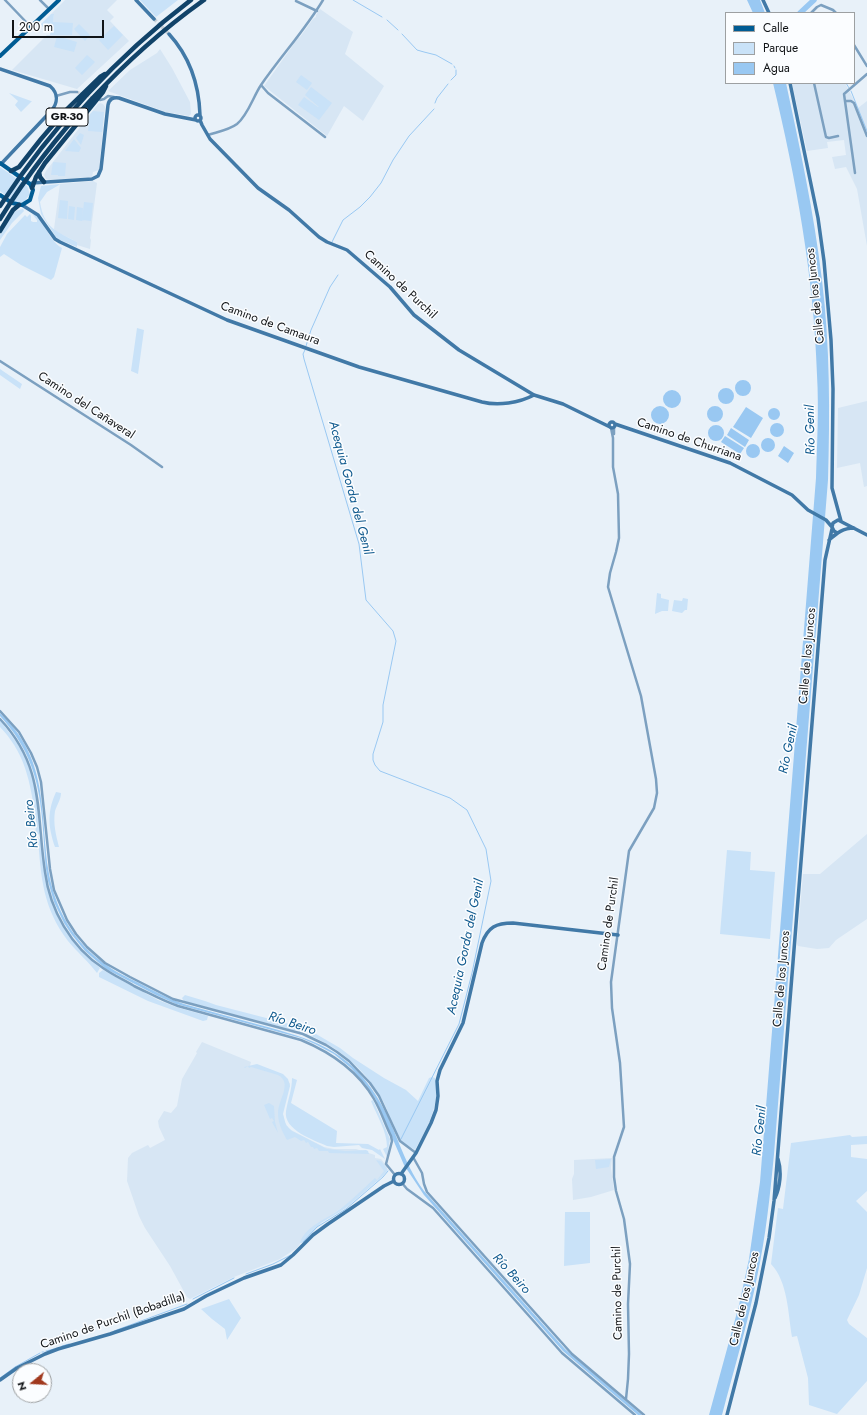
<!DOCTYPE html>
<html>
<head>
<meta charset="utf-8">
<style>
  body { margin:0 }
  #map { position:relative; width:867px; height:1415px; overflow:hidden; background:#e8f1f9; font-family:Jost,sans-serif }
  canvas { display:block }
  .legend { position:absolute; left:725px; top:12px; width:130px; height:72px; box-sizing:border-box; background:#fbfdff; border:1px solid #9da0a2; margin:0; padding:5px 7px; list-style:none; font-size:12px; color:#111417 }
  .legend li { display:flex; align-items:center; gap:8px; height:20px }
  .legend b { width:20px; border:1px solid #9da0a2 }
  .north { position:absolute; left:12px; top:1363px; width:40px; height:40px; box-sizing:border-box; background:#fbfdff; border:1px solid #9da0a2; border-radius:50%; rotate:252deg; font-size:11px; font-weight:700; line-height:16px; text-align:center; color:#111417 }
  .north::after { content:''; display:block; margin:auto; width:14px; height:18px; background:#a1391e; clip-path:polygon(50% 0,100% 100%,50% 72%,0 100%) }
  .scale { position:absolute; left:12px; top:20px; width:92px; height:18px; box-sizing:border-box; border:2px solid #111417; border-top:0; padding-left:5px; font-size:12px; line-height:14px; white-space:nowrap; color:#111417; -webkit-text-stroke:3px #fbfdff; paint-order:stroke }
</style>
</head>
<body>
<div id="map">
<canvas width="867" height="1415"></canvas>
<ul class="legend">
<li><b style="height:5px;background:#005c94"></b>Calle</li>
<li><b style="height:11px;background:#c9e2f8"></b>Parque</li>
<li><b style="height:11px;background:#99c8f2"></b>Agua</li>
</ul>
<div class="north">N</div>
<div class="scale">200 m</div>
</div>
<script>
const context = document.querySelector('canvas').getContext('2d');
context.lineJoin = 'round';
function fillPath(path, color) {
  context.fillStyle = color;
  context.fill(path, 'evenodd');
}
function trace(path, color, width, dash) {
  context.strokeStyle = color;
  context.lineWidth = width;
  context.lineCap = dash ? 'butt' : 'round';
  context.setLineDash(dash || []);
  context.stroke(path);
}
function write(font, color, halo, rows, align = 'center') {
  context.font = font + ' Jost,sans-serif';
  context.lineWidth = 3;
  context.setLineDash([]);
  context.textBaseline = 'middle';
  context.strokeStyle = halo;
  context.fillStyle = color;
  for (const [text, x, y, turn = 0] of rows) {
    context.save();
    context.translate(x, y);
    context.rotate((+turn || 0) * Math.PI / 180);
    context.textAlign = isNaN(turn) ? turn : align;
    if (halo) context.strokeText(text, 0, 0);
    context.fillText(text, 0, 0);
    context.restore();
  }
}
const built = new Path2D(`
  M65 0H117L107 10 114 17 110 21 129 41 77 89 12 70 47 35H50L54 15 51 14Z
  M320 9 353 32 345 54 384 86 363 121 344 106 327 136 264 86 298 38 300 37 313 19 316 17V15Z
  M160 49 172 68 190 102 191 114 189 116 166 112 108 91 130 70 157 53Z
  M792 83H845L858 108 867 101V246L857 189 846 167 835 169 832 157 846 155 844 140 827 142 828 148 807 151Z
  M100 103 103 104 105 107 99 170 93 172 92 177 49 180 46 179 44 175 46 171 98 104Z
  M93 181 97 183 90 238 91 240 90 249 77 245V242L55 231 54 229 60 184Z
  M867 401V486L864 487 860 463 837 468 838 408Z
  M867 834V919L836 940 829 948 817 949 798 946 797 944 803 874H820Z
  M202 1042 251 1062 250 1066 282 1075 289 1082 290 1084 283 1109V1115L284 1121 289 1129 324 1147 334 1149H356L375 1155V1158L381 1159 388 1167 380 1178 357 1197 310 1230 297 1248 280 1259 234 1277 190 1299 187 1297 170 1266 145 1228 139 1216 127 1181 128 1158 132 1153 148 1145 150 1148 165 1140 159 1127 158 1121 164 1111 171 1113 177 1106 182 1079 197 1053 196 1052Z
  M612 1158 611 1168 614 1190 591 1197 573 1200 572 1179 574 1174V1160Z`);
const green = new Path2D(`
  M140 0H178L156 17Z
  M51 14H54L53 22 73 23 72 35H50L51 32 44 29 41 24Z
  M79 24 90 35 85 41 74 29Z
  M114 26 123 35 108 50 99 40Z
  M57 36 77 42 74 52 54 47Z
  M87 55 95 62 82 75 75 68Z
  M301 75 312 83 307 90 296 82Z
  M311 87 332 103 319 120 298 105 304 97 318 107H319L305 95Z
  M9 93 31 101H32L21 112 15 105 18 101Z
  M93 111 104 112 102 132 88 131 90 114Z
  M80 133 84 135 81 145 76 138Z
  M74 139 81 148 79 152 65 151Z
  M53 162 66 163 65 176H58V173V175H51Z
  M0 167 27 186 30 194 24 202H15L0 191Z
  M60 184 59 185 47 192 40 202C44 228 56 231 77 242V247L60 240 56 237 41 214 38 198 41 186Z
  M60 200 68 201 67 219 58 218Z
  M84 202 93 203 91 221 82 220Z
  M69 206 75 207 74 220 68 219Z
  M77 207 83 208 82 221 76 220Z
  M23 209 24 211 12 223 0 240V235L13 214 15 211Z
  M30 211C45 219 47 239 62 248L54 277 51 280 21 265 4 254 0 257V247L7 234 25 215 27 217 30 214 31 216V221L33 222H37V220Z
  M137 328 144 330 138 374 131 371Z
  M0 369 22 384 20 389 0 375Z
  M657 593 661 594V598L669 600 668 611H662L655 614Z
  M683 598 688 599 687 610H685L682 613 672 611 674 600 682 601Z
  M0 720 22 750 34 780 40 831 39 834 33 838C38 826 36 821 34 808 29 776 23 751 0 727Z
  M56 792 61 793C61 799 57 805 55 811 53 824 56 835 59 847H55C48 826 47 812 56 792Z
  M38 838 41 840C46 900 54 926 100 968L97 973C88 961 77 952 68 941 43 908 41 878 38 838Z
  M727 850 751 852 750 870 775 872 770 939 720 934Z
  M103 970 158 1000 176 1007 208 1016 207 1020 203 1021 148 1001 99 977V973Z
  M185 995 205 1001 216 1005 301 1027 300 1032 184 1001 182 998Z
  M316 1034 340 1048 353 1058 384 1078 406 1090 418 1101 429 1078 432 1077 435 1078C441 1105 427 1127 415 1150 411 1147 403 1144 400 1140 393 1129 390 1115 384 1103 368 1073 342 1049 311 1036Z
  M257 1064 283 1074 288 1079 290 1086 283 1114 286 1125 292 1131 327 1149 346 1151 366 1150 368 1151 369 1154 329 1153 328 1151H319L317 1148 314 1149 313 1147H311L308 1142 306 1143 304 1140 301 1141 295 1137 287 1140C282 1131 278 1123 278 1113 278 1100 293 1083 278 1075L251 1067 249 1068 248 1066 245 1068 244 1067Z
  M292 1078 297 1080 291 1103 337 1131 336 1143 368 1144 379 1150 380 1149 385 1159 372 1150 362 1148 359 1145 334 1147 327 1146C314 1140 283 1130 286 1111 288 1099 292 1090 292 1078Z
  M373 1100 390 1139 387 1157 383 1149 387 1147C387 1131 377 1116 371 1101Z
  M269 1103 274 1106 275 1122 278 1133 272 1122 274 1121 272 1118 270 1119 264 1105Z
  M850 1135 852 1137 867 1136V1144L851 1145V1157L867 1159V1191L856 1201 867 1212V1268L859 1295 847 1320 849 1324 867 1338V1381L837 1414 809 1405 808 1378 797 1336 792 1337C788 1313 788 1282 771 1264L778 1208 783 1209 791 1143Z
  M611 1159 609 1167 596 1169 595 1160Z
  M376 1160 381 1161 388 1170 383 1176 346 1208 321 1223 302 1243H300C305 1226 327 1219 340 1209 352 1200 363 1189 375 1178L377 1180 384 1171Z
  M565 1212H590V1263L564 1266Z
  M229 1299 241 1318 227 1340 225 1329 212 1319 201 1309Z`);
const water = new Path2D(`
  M747 0H760L765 13H753Z
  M773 83H786C800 148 814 213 822 280 830 346 830 413 828 480L774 1154C770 1195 766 1236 757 1277 748 1323 734 1369 722 1415H709L739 1305 749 1259 760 1182 816 478C817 444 819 409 817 375 814 276 796 179 773 83Z
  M735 388a8 8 0 1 1 16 0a8 8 0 1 1-16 0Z
  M718 396a8 8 0 1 1 16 0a8 8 0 1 1-16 0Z
  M663 399a9 9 0 1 1 18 0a9 9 0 1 1-18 0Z
  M707 414a8 8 0 1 1 16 0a8 8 0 1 1-16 0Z
  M651 415a9 9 0 1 1 18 0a9 9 0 1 1-18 0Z
  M746 407 763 418 751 438 733 427Z
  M768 414a6 6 0 1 1 12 0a6 6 0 1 1-12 0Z
  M770 430a7 7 0 1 1 14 0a7 7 0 1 1-14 0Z
  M708 433a8 8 0 1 1 16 0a8 8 0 1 1-16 0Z
  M731 428 749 440 745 447 727 435Z
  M725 436 744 448 740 454 721 442Z
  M761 445a7 7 0 1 1 14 0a7 7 0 1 1-14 0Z
  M746 451a7 7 0 1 1 14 0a7 7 0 1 1-14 0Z
  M784 446 794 453 788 463 778 456Z
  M0 713C48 758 40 809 48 868 54 908 74 944 108 966 117 973 127 977 137 982 152 990 167 998 184 1004 209 1011 234 1018 260 1025 311 1039 347 1048 377 1097 396 1127 402 1161 424 1191L565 1349 642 1415H638L563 1351 424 1195 404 1165 376 1100 365 1084 351 1068 334 1054 315 1044 301 1038 176 1004 156 995 106 969 85 951 72 935 64 923 54 902 48 881 46 869C41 808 44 764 0 716Z`);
const stream = new Path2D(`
  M353 0 382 17
  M387 20 398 30
  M402 34 417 50 424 52 436 55 452 64
  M454 66 455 68
  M451 80 456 75V70
  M846 83 849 88
  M851 91 867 131
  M435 103 437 98 448 84
  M332 242 343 220 360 207 370 197 381 183 393 160 409 136 434 109
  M306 346 311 330 330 287 338 275
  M305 350 303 354 304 359 359 544 366 600 393 631 396 641 383 705V722L373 754V760L375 765 380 771 450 798 467 810 486 849 491 881 472 973 459 1024 401 1139
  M303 1242 317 1227 346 1209 383 1177 388 1171
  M246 1274 273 1264 291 1255
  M193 1299 234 1278
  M114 1331 187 1304
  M62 1346 69 1344
  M46 1351 54 1349
  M42 1352H44
  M0 1378 15 1367 40 1353`);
const river = new Path2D(`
  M800 13 814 0`);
const streetTunnel = new Path2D(`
  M77 92 94 98`);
const secondaryTunnel = new Path2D(`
  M154 19 169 34`);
const street = new Path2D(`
  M5 0 28 24
  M40 0 49 9
  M296 1 317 11
  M811 13 817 7 821 5 833 10 836 13
  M854 45 867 66
  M814 83 826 137 829 138 838 136
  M261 85 268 93 325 137
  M56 96 70 92H77
  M100 100 104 99 108 96 114 97
  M845 101H851L854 103 867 136
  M208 135C217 132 229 130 237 124 248 115 253 97 261 85 281 56 305 30 323 0
  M855 173 844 94 867 74
  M0 361 131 445 162 467
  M611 428 613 438V467L618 494 619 538 616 552 610 573 608 587 641 696 656 779 657 793 654 808 629 851 611 982 612 1008 620 1063 624 1127 614 1157V1177L616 1191 624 1219 630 1264 628 1304 629 1354 628 1379 626 1399
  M614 434V428
  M0 711 19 732 31 753 37 767 41 782 50 869 54 890 67 920 76 934 87 947 105 963 130 977 173 999 303 1034 326 1045 337 1052 349 1061 370 1083 379 1096 400 1141 416 1153
  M0 719C45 767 36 813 45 872 50 910 71 947 103 968 113 975 124 980 134 986 149 993 163 1001 178 1006L301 1040C330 1052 358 1071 374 1099 381 1111 385 1124 391 1136L392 1141 386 1164 395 1175
  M413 1157 422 1173 424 1184 427 1192 554 1334 572 1354 644 1415
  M402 1183 407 1189 433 1208 562 1353 635 1415`);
const secondary = new Path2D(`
  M136 0 154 19
  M763 0 769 13
  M169 34C190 57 199 84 200 115
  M0 69 50 86C58 93 58 102 52 110L1 164
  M790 83 818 218 824 261 831 340 833 389 832 488 841 521
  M195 118a3 3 0 1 1 6 0a3 3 0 1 1-6 0Z
  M200 120 202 125 210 139 258 188 289 210 319 237 327 242 347 250 390 287 414 315 459 350 534 395 563 404 610 427
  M32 183 92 179 98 176 101 169 108 105C109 99 113 97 119 98L165 114 196 120
  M22 205 38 215 55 239 60 242 227 320 359 367 482 402C498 406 519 403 534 395
  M609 425a3 3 0 1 1 6 0a3 3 0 1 1-6 0Z
  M615 424 730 463 792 495 808 510 826 520 832 527
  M837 533 834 531 832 527 833 523 838 520 867 535
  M829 540C837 533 843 528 854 528
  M393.5 1179a5.5 5.5 0 1 1 11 0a5.5 5.5 0 1 1-11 0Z
  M401 1174 416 1153 431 1123 436 1110 438 1096 437 1081 440 1070 463 1023 482 943C488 927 496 923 513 923L618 935
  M775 1198C780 1187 782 1172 778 1159
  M0 1380 17 1368 45 1354 58 1349 110 1334 184 1309 206 1296 244 1278 281 1265 293 1255 313 1235 328 1224 384 1186 394 1181
  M727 1415 756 1303 769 1238 774 1201 825 560 832 529`);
const primary = new Path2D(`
  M0 56 59 0
  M0 163 30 184 33 190 30 200 22 205 12 203 0 195`);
const highway = new Path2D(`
  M11 171 19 167 41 139 65 111 100 77 105 74
  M39 172 40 177 44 182
  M32 188 36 177 45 163 103 92 106 86
  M0 206C51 128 117 56 191 0
  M0 219C52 135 124 57 204 0
  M0 231 13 210 19 205`);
const shields = [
  [67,117,42]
];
const shieldNames = [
  ["GR-30",67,117]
];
const streetNames = [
  ["Camino de Purchil",400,285,43],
  ["Calle de los Juncos",816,296,-96],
  ["Camino de Camaura",270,324,20],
  ["Camino del Cañaveral",86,406,33],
  ["Camino de Churriana",689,440,19],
  ["Calle de los Juncos",808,656,-85],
  ["Camino de Purchil",609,924,-82],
  ["Calle de los Juncos",782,979,-85],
  ["Camino de Purchil",618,1293,-91],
  ["Calle de los Juncos",745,1299,-77],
  ["Camino de Purchil (Bobadilla)",113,1321,-19]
];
const waterNames = [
  ["Río Genil",811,430,-91],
  ["Acequia Gorda del Genil",350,488,75],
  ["Río Genil",789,749,-78],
  ["Río Beiro",32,824,-96],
  ["Acequia Gorda del Genil",466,947,-78],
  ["Río Beiro",292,1024,18],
  ["Río Genil",760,1131,-84],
  ["Río Beiro",511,1274,48]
];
fillPath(built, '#d7e6f4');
fillPath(green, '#c9e2f8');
fillPath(water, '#99c8f2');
trace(stream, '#99c8f2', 1);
trace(river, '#99c8f2', 5.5);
trace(streetTunnel, '#c8d0d7', 2.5, [2.5, 1]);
trace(secondaryTunnel, '#c8d0d7', 3.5, [3.5, 2]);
trace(street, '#7ca0c0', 2.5);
trace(secondary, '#4179a7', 3.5);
trace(primary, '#005c94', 4);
trace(highway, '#114369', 4.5);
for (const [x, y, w] of shields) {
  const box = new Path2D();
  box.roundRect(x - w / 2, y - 9, w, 18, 3);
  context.fillStyle = '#fbfdff';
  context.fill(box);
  trace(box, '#111417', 1);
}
write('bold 11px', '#111417', null, shieldNames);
write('12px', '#111417', '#fbfdff', streetNames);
write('italic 13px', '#105a8e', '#fbfdff', waterNames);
</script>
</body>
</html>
